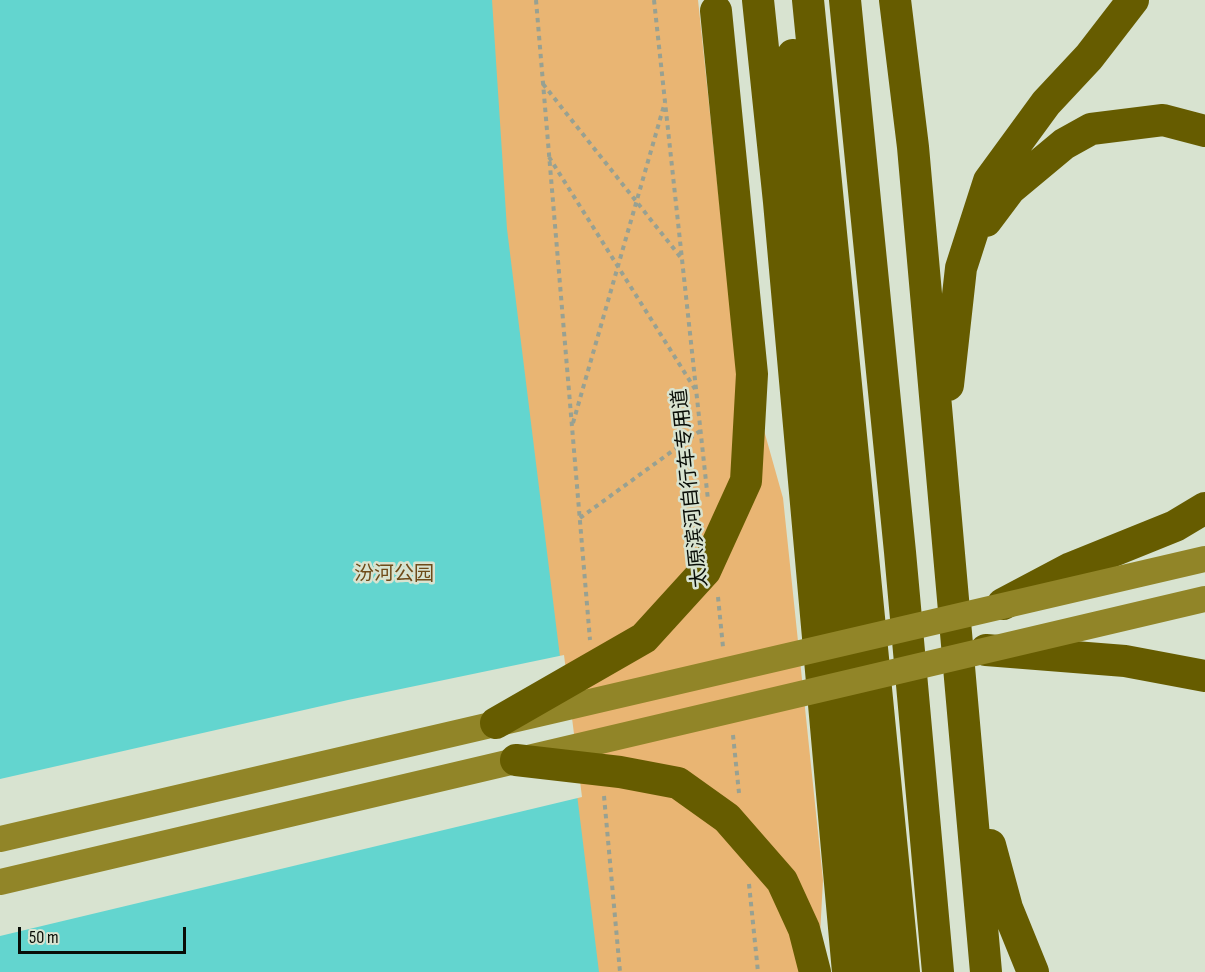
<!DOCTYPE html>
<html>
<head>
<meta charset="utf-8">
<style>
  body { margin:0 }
  #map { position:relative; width:1205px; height:972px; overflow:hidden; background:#d8e3d0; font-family:"Sofia Sans Condensed",sans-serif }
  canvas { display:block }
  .scale { position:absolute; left:18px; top:927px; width:168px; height:27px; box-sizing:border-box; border:3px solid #090d07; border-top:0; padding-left:8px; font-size:18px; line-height:21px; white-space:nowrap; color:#090d07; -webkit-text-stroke:4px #d8e3d0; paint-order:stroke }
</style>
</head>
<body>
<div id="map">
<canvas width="1205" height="972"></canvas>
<div class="scale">50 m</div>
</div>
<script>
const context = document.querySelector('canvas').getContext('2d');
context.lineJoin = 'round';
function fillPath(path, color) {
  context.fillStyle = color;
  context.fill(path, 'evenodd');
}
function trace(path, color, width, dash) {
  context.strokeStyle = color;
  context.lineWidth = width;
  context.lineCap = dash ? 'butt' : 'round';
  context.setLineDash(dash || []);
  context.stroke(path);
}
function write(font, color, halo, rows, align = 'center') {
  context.font = font + ' "Sofia Sans Condensed","Noto Sans SC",sans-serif';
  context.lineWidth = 5;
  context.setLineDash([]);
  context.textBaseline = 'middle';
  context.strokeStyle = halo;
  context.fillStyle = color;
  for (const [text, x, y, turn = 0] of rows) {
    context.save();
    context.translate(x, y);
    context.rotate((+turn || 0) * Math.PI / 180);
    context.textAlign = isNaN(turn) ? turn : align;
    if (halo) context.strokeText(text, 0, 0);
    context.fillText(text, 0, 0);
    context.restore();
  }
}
const green = new Path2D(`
  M0 0H698L731 313 783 498 823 880 818 972H0Z`);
const water = new Path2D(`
  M0 0H492L507 229 599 972H0Z`);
const pier = new Path2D(`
  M564 655 582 797 0 936V779L348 700Z`);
const path = new Path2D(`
  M536 0 590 640
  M654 0 708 500
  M543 84 682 259
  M549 157 695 389
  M573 423 665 102
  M580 518 700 431
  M718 597 723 647
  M733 735 739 793
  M604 796 620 972
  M749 884 758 972`);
const highway = new Path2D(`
  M758 0 779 202 848 972
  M808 0 904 972
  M845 0 900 552 938 972
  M895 0 913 147 986 972
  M793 55 797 130 818 337 872 972
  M986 221 1010 189 1064 144 1091 129 1163 120 1205 131
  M948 385 961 268 989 181 1046 103 1089 57 1133 0
  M1003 604 1071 568 1175 526 1205 508
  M986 650 1125 661 1205 676
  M990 845 1007 908 1033 972`);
const secondaryBridge = new Path2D(`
  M0 839 1205 559
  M0 882 1205 599`);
const highwayBridge = new Path2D(`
  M496 723 644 638 705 571 746 481 752 374 716 11
  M516 760 620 772 678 783 727 818 782 881 804 929 815 972`);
const streetNames = [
  ["太原滨河自行车专用道",691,488,-96]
];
const parkNames = [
  ["汾河公园",394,575]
];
fillPath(green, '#e9b573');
fillPath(water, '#63d5cf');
fillPath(pier, '#d8e3d0');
trace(path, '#98a192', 4, [4.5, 4.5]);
trace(highway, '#665c00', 32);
trace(secondaryBridge, '#918528', 26);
trace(highwayBridge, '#665c00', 32);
write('20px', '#090d07', '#d8e3d0', streetNames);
write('20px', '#6e4b19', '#d8e3d0', parkNames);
</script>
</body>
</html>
